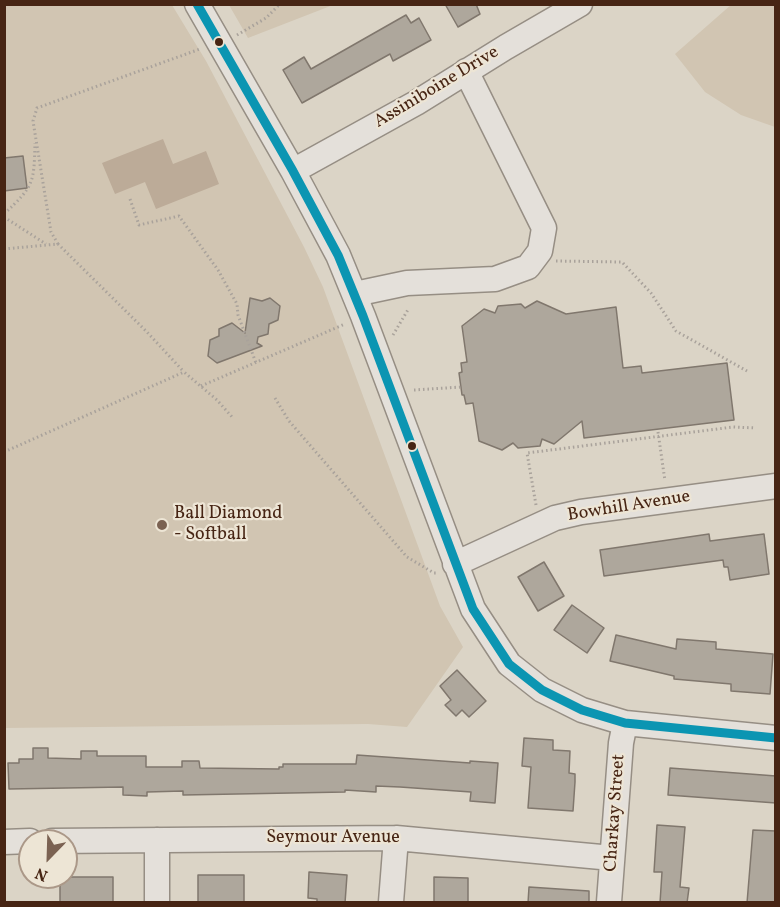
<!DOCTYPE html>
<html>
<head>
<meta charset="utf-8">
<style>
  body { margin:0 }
  #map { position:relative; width:780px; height:907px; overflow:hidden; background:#dbd4c6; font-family:Vollkorn,serif }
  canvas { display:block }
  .frame { position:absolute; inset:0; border:6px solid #472514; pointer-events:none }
  .north { position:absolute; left:18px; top:829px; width:60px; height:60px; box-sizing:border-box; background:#ede5d5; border:2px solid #ab9888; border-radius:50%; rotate:203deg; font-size:16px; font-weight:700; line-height:24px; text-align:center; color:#472514 }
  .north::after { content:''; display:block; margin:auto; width:21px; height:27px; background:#7b6252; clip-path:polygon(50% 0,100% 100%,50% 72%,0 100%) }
</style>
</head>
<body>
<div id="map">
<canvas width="780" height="907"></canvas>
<div class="frame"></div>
<div class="north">N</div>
</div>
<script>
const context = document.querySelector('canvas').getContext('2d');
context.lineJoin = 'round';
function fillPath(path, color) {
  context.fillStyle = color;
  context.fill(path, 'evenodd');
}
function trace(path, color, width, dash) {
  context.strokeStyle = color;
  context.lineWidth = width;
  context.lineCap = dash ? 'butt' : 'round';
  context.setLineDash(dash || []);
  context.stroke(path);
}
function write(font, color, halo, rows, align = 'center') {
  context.font = font + ' Vollkorn,serif';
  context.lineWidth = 4.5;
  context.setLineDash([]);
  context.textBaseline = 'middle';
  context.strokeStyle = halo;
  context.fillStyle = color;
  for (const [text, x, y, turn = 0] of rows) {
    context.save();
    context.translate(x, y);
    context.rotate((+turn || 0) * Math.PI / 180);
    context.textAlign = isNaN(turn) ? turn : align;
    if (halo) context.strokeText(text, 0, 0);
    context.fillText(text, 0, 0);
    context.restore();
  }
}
const green = new Path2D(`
  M732 4 775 5V127L741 115 705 92 675 54Z
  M4 5H172L206 61 304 247 323 287 440 606 463 647 407 727 368 724 5 728Z
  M229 5H333L248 38Z`);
const water = new Path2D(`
  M163 139 173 164 206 151 219 184 156 209 145 182 115 194 102 163Z`);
const building = new Path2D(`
  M445 4H476L480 14 458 27Z
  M406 15 411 23 419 18 431 40 393 61 390 54 302 103 283 70 304 57 311 69Z
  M23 156 27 188 4 191V158Z
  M250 298 262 301 270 298 280 306 278 320 269 324 268 334 258 337 257 343 262 346 217 363 208 356 210 340 219 336V329L232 323 245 333Z
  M537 301 566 314 616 307 623 368 641 366 642 373 727 363 734 420 584 438 582 421 554 444 542 439 540 446 518 448 513 443 502 450 479 441 473 403 466 404 464 395H462L459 373 462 372 461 363 467 362 462 326 484 309 495 313 498 306 521 304 525 308Z
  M709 534 710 541 764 534 769 574 730 580 728 567H724L723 560 604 576 600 550Z
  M544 562 564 596 538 611 518 577Z
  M572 605 604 628 587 653 554 630Z
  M616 635 676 649 677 639 716 642V649L773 654 770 694 731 691V684L674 679V676L610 661Z
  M457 670 486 701 469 717 462 710 456 716 445 705 451 700 440 686Z
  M524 738 553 740V750L570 751 569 773 575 774V782L573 811 528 808 531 767 522 766Z
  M33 748H48V758L81 759V751H97V756H146V767H182V761H199L200 768 279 769V767H283V764H356L357 755 470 763V761L498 763 495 803 470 801 471 792 400 787 376 786V792L345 790V792L183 795V791L147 792V796L123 795V787L9 789 8 763H19V759H33Z
  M670 768 776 776V803L668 795Z
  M657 825 685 827 680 887 689 888 687 903H660L662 872H654Z
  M753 830 776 831V903H747Z
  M309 872 347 875 345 903 317 902V899L308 898Z
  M198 875H244V903H198Z
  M60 877H113V902H60Z
  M434 877 468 878V903H434Z
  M529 887 589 891V903H528Z`);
const path = new Path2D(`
  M237 35 266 18 280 4
  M130 199 139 225 179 216 218 270 237 304 238 315 256 363
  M4 214C34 186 34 183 35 143
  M4 217 46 244
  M58 244 51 232 33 121 37 108 200 49
  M4 249 58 244 146 331 184 372
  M556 261 622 262 651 293 676 331 747 371
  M393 335 409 308
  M201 386 345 324
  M414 390 461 387
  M275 398 289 421 407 557 434 573H437
  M658 432 665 481
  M4 452 184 372 217 400 233 418
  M536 505 527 453 733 427 756 428`);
const minor = new Path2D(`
  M197 4 293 171 338 255 363 316 473 609 509 664 542 690 582 710 625 723 776 738
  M293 171 416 103 506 47 580 4
  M355 294 407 283 495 279 528 267 540 251 544 228 466 71
  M455 564 555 518 581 512 776 486
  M157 840V902
  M52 841 396 838 612 858
  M4 842 30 841
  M391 902 396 838
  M609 902 621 743 625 723`);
const bus1 = new Path2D(`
  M197 4 293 171 338 255 363 316 473 609 509 664 542 690 582 710 625 723 776 738`);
const markers = [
  [219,42,5,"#472514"],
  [412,446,5,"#472514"],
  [162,525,6,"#7b6252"]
];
const streetNames = [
  ["Assiniboine Drive",437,88,-31],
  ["Bowhill Avenue",629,507,-9],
  ["Charkay Street",616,813,-86],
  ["Seymour Avenue",333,839]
];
const poiNames = [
  ["Ball Diamond",174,515],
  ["- Softball",174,536]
];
fillPath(green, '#d1c5b2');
fillPath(water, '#bcab98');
fillPath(building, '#aea79c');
trace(building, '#80776d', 1.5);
trace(minor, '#968e84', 27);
trace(path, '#a9a29b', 3, [1.5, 3]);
trace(minor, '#e4e0da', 24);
trace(bus1, '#0b95b2', 9);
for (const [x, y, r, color] of markers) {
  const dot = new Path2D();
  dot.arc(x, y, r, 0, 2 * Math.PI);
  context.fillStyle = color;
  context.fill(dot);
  trace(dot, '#ede5d5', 2);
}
write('18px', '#472514', '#ede5d5', streetNames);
write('18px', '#472514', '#ede5d5', poiNames, 'left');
</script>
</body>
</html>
